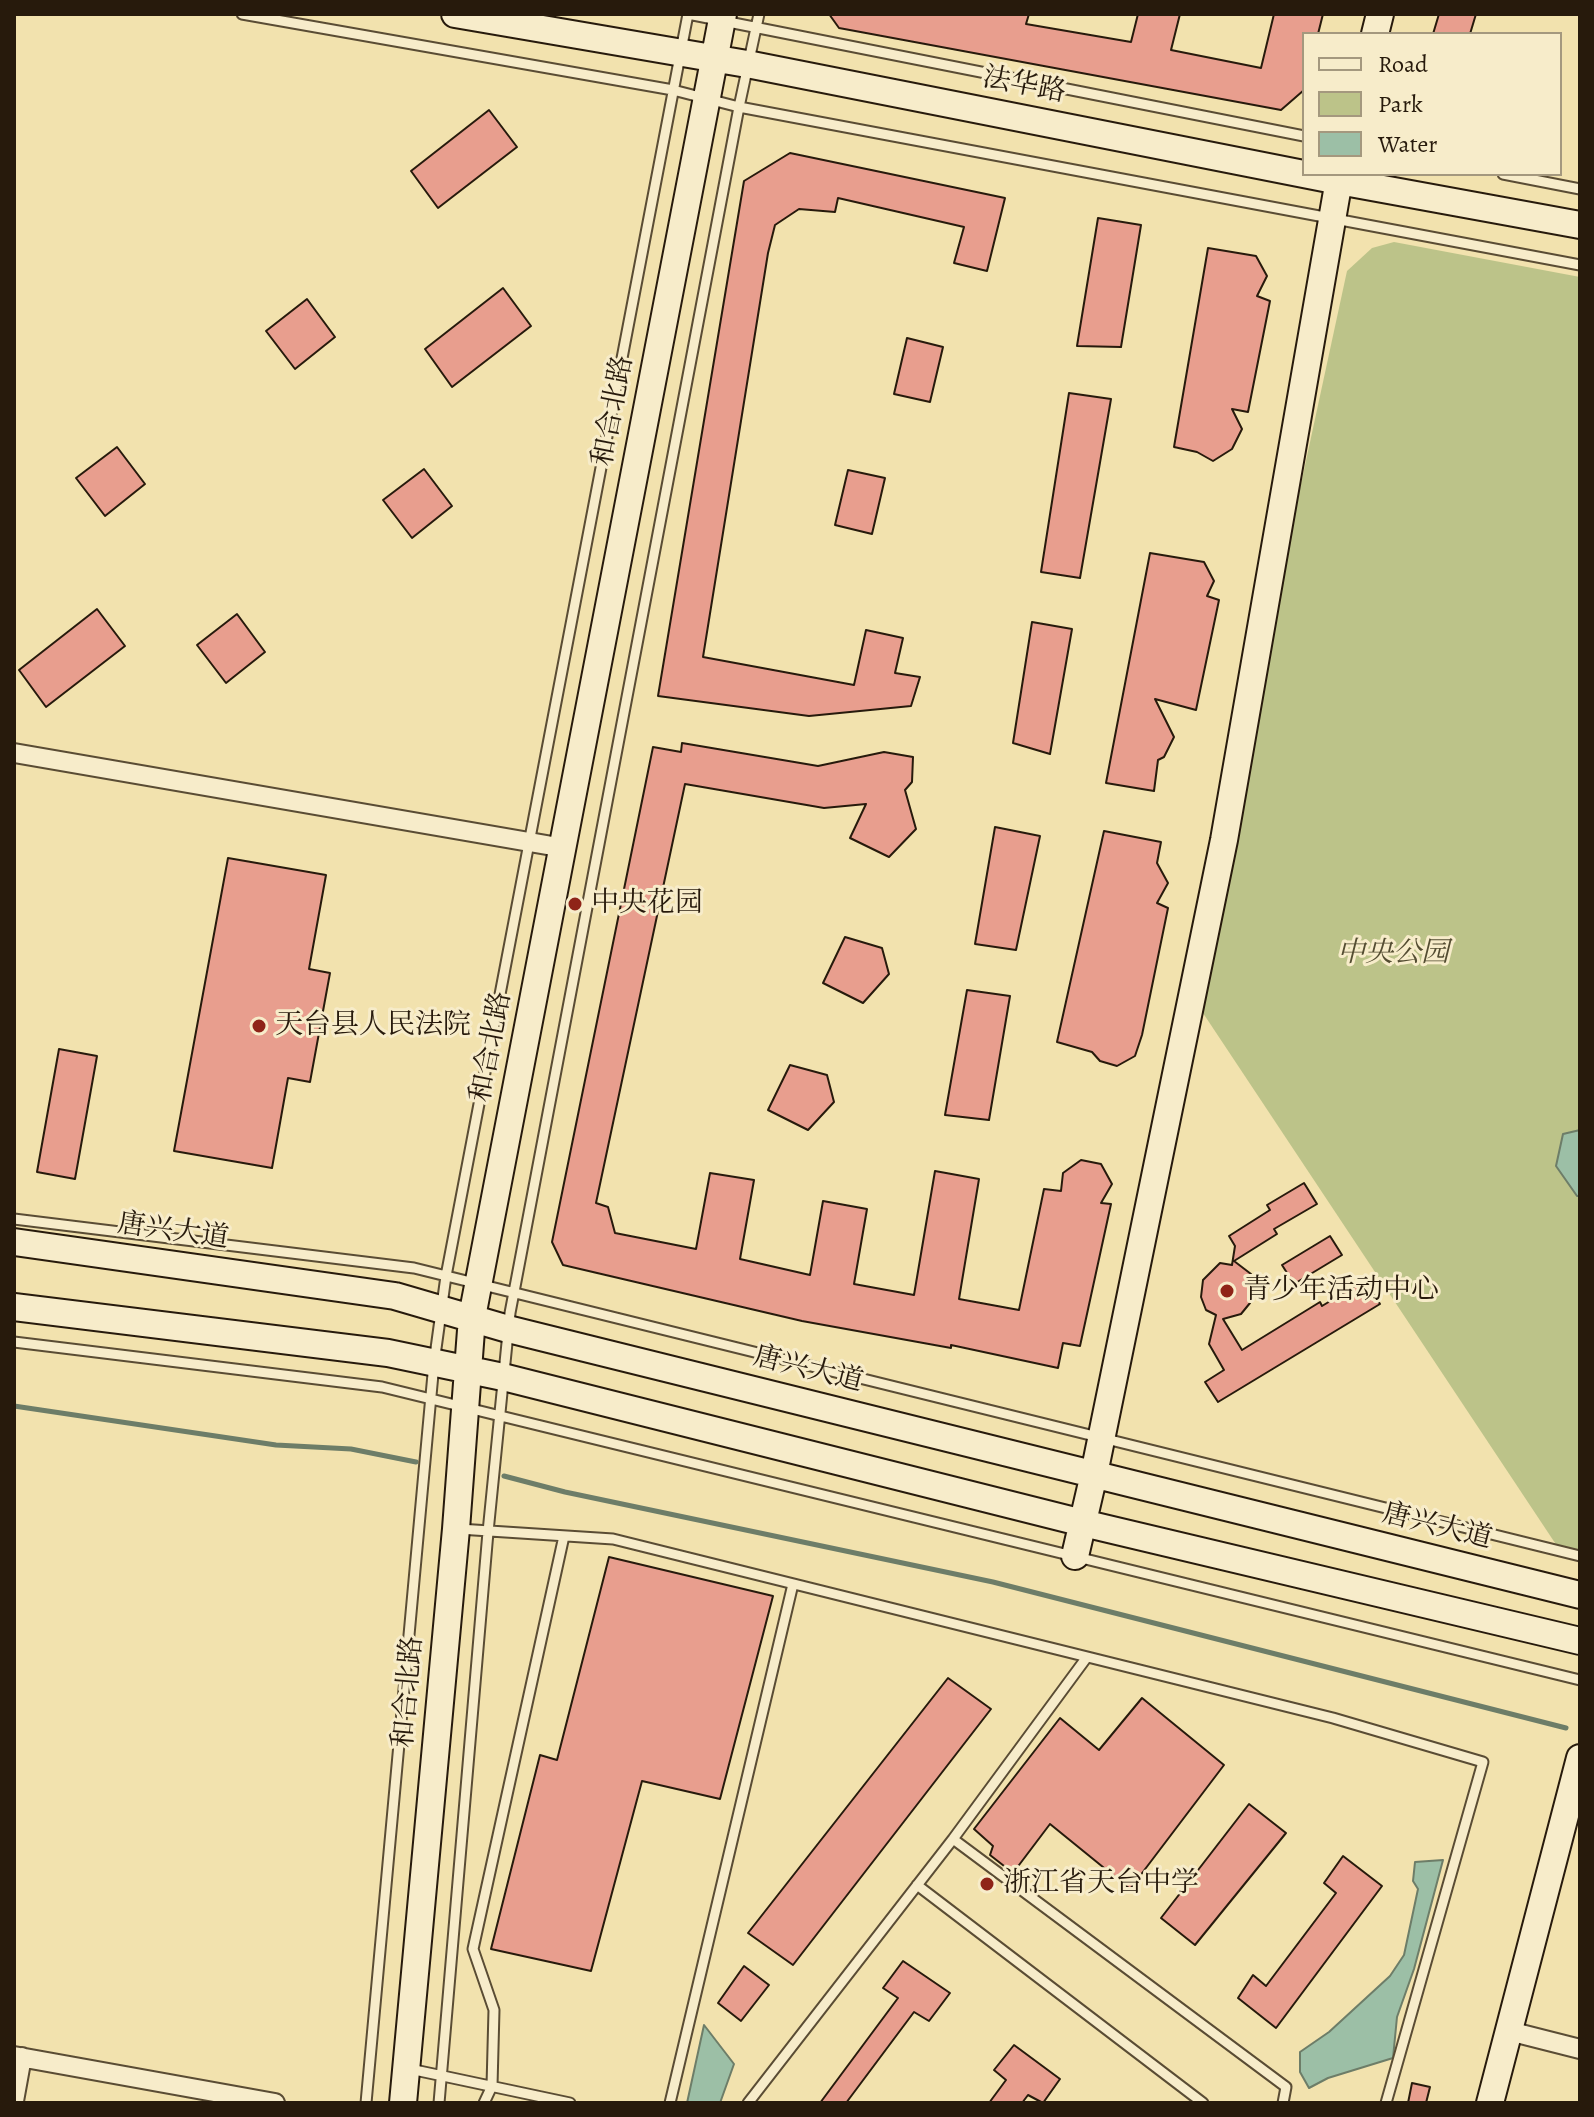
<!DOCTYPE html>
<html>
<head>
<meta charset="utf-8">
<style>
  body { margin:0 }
  #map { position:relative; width:1594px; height:2117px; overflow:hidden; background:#f2e2ae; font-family:Alegreya,serif }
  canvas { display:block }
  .frame { position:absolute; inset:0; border:16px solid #271a0c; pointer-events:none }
  .legend { position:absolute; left:1302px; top:32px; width:260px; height:144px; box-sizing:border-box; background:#f7ecca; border:2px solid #a4987e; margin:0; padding:10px 14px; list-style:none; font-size:24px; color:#271a0c }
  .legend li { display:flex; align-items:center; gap:16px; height:40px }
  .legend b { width:40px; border:2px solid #a4987e }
</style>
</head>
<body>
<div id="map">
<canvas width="1594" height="2117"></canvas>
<div class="frame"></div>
<ul class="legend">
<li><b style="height:10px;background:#f7ecca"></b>Road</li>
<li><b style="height:22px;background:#bcc389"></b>Park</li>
<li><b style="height:22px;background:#9cbfa6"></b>Water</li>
</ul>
</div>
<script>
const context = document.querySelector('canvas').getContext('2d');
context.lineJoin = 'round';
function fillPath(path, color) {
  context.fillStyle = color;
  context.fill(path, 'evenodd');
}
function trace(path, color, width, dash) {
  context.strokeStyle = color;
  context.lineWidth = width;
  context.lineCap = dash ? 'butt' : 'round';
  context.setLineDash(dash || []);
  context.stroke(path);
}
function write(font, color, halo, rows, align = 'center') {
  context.font = font + ' Alegreya,"Noto Serif SC",serif';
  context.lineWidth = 6;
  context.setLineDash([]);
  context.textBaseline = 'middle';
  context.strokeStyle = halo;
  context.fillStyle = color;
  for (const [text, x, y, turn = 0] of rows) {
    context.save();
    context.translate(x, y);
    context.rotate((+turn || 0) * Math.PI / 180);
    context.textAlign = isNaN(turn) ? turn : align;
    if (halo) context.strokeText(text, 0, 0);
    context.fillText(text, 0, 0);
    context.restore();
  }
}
const green = new Path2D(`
  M1394 242 1580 277V1556L1561 1552 1193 998 1224 840 1347 271 1372 248Z`);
const water = new Path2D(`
  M1580 1130V1196H1577L1556 1166 1563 1134Z
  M1443 1860 1414 1969 1397 2017 1393 2058 1328 2078 1309 2088 1300 2072V2052L1329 2032 1390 1976 1404 1955 1418 1889 1413 1881 1415 1862Z
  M704 2025 734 2064 720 2103H687Z`);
const stream = new Path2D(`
  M14 1406 276 1445 351 1449 416 1462
  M504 1476 565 1492 993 1582 1566 1728`);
const building = new Path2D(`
  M829 14H1029L1026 24 1131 42 1138 14H1180L1171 50 1261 68 1274 14H1323L1318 34H1304V90L1281 110 839 28Z
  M1439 14H1476L1470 34H1433Z
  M489 110 517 147 438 208 411 171Z
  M790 153 1005 198 987 271 954 263 964 227 838 198 835 212 799 209 775 225 768 253 703 657 854 685 866 630 903 638 895 673 920 677 911 706 809 716 658 696 744 181Z
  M1098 218 1141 225 1121 347 1077 346Z
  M1208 248 1256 256 1267 276 1257 296 1270 301 1248 412 1232 409 1242 429 1232 449 1213 461 1197 452 1174 447Z
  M503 288 531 326 452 387 425 349Z
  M307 299 335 337 295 369 266 331Z
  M907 338 943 347 930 402 894 394Z
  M1069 393 1111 399 1080 578 1041 572Z
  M117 447 145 484 105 516 76 478Z
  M424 469 452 506 412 538 383 500Z
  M848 470 885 478 872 534 835 525Z
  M1150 553 1204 562 1214 581 1207 596 1219 600 1196 710 1155 699 1174 737 1164 757 1158 760 1154 791 1106 783Z
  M97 609 125 646 46 707 19 670Z
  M237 614 265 652 226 683 197 645Z
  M1032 622 1072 629 1050 754 1013 743Z
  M682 743 818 766 884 752 913 757 912 782 905 790 916 829 889 857 850 838 866 804 824 808 685 784 596 1203 608 1207 615 1233 696 1249 710 1173 754 1180 740 1259 810 1275 823 1201 867 1209 854 1284 914 1295 935 1171 979 1179 959 1299 1019 1310 1044 1189 1061 1191 1063 1173 1081 1160 1101 1164 1112 1184 1101 1203 1111 1204 1080 1346 1063 1343 1058 1368 951 1345V1348L802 1321 563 1265 552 1242 653 747 681 752Z
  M995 827 1040 836 1016 950 975 944Z
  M1104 831 1161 842 1157 863 1168 883 1157 903 1168 908 1142 1035 1135 1056 1117 1066 1100 1061 1092 1052 1057 1042Z
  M228 858 326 875 309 969 330 973 310 1082 288 1078 272 1168 174 1151Z
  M845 937 882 948 889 974 863 1003 823 983Z
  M967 990 1010 996 989 1120 945 1115Z
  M59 1049 97 1056 75 1179 37 1172Z
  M790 1065 827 1075 834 1102 808 1130 768 1110Z
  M1304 1183 1317 1204 1274 1229 1277 1234 1234 1261 1251 1274 1254 1286 1250 1303 1241 1314 1223 1319 1242 1350 1320 1302 1322 1306 1365 1280 1380 1304 1218 1402 1205 1382 1224 1370 1209 1344 1216 1315 1206 1310 1201 1297 1203 1280 1220 1263 1232 1265 1235 1246 1229 1236 1270 1210 1267 1205Z
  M1330 1236 1342 1255 1294 1284 1282 1265Z
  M609 1557 773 1596 720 1799 642 1781 591 1971 491 1949 540 1755 557 1760Z
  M948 1678 991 1709 793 1965 748 1933Z
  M1142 1698 1224 1765 1130 1889 1050 1824 1013 1873 990 1855 993 1846 974 1829 1060 1718 1099 1750Z
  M1249 1804 1286 1833 1195 1945 1161 1918Z
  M1343 1856 1382 1886 1276 2028 1238 1998 1253 1975 1266 1986 1336 1893 1324 1883Z
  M903 1961 950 1993 929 2021 914 2012 846 2103H820L898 1998 883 1988Z
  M744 1966 769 1985 741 2021 718 2003Z
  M1014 2045 1060 2079 1043 2103 1028 2095 1022 2103H989L1006 2080 994 2070Z
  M1412 2083 1430 2087 1426 2103H1408Z`);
const lane = new Path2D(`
  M242 14 673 90 739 107 1580 265
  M1503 174 1580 189
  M14 1219 414 1268 1580 1556
  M14 1342 382 1387 1580 1680
  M459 1529 613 1539 1333 1718 1483 1762 1386 2103
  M953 1839 1286 2087 1283 2103
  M917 1885 1203 2103
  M410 2069 570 2103
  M366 2103 434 1363 446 1276 688 14 1304 136
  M439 2103 488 1532 510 1313 739 107 759 14
  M484 2103 492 2086 494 2010 473 1949 564 1536
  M670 2103 793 1584
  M748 2103 953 1839 1087 1657`);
const street = new Path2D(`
  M14 753 564 848
  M1509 2031 1580 2049
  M14 2056 275 2103
  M14 2101 22 2057`);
const secondary = new Path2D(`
  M455 14 747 64 1339 181 1580 225
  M1375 34 1380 14
  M14 1242 395 1296 508 1329 1580 1595
  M14 1307 388 1353 503 1377 1083 1523 1580 1641
  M1075 1556 1094 1474 1224 840 1340 174
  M403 2103 456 1529 472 1317 723 14
  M1490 2103 1580 1758`);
const markers = [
  [575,904,8,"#8f2418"],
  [259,1026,8,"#8f2418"],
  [1227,1291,8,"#8f2418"],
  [987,1884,8,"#8f2418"]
];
const streetNames = [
  ["法华路",1024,86,11],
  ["和合北路",614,411,-79],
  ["和合北路",492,1047,-79],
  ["唐兴大道",173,1232,8],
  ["唐兴大道",808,1370,14],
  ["唐兴大道",1437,1527,14],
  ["和合北路",409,1692,-85]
];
const poiNames = [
  ["中央花园",591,904],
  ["天台县人民法院",275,1026],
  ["青少年活动中心",1243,1291],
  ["浙江省天台中学",1003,1884]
];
const parkNames = [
  ["中央公园",1393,954]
];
fillPath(green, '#bcc389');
fillPath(water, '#9cbfa6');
trace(water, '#6d7d68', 2);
trace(stream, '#6d7d68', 5);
fillPath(building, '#e89e8e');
trace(building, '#271a0c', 2);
trace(lane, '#5a4c34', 13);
trace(street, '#5a4c34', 22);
trace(secondary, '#271a0c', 30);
trace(lane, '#f7ecca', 9);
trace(street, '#f7ecca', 18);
trace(secondary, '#f7ecca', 26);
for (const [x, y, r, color] of markers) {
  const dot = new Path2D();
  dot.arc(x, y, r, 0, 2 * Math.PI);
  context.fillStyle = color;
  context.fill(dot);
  trace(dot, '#f7ecca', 3);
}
write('28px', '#271a0c', '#f7ecca', streetNames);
write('28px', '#271a0c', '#f7ecca', poiNames, 'left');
write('italic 28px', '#544d32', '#f7ecca', parkNames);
</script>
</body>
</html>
